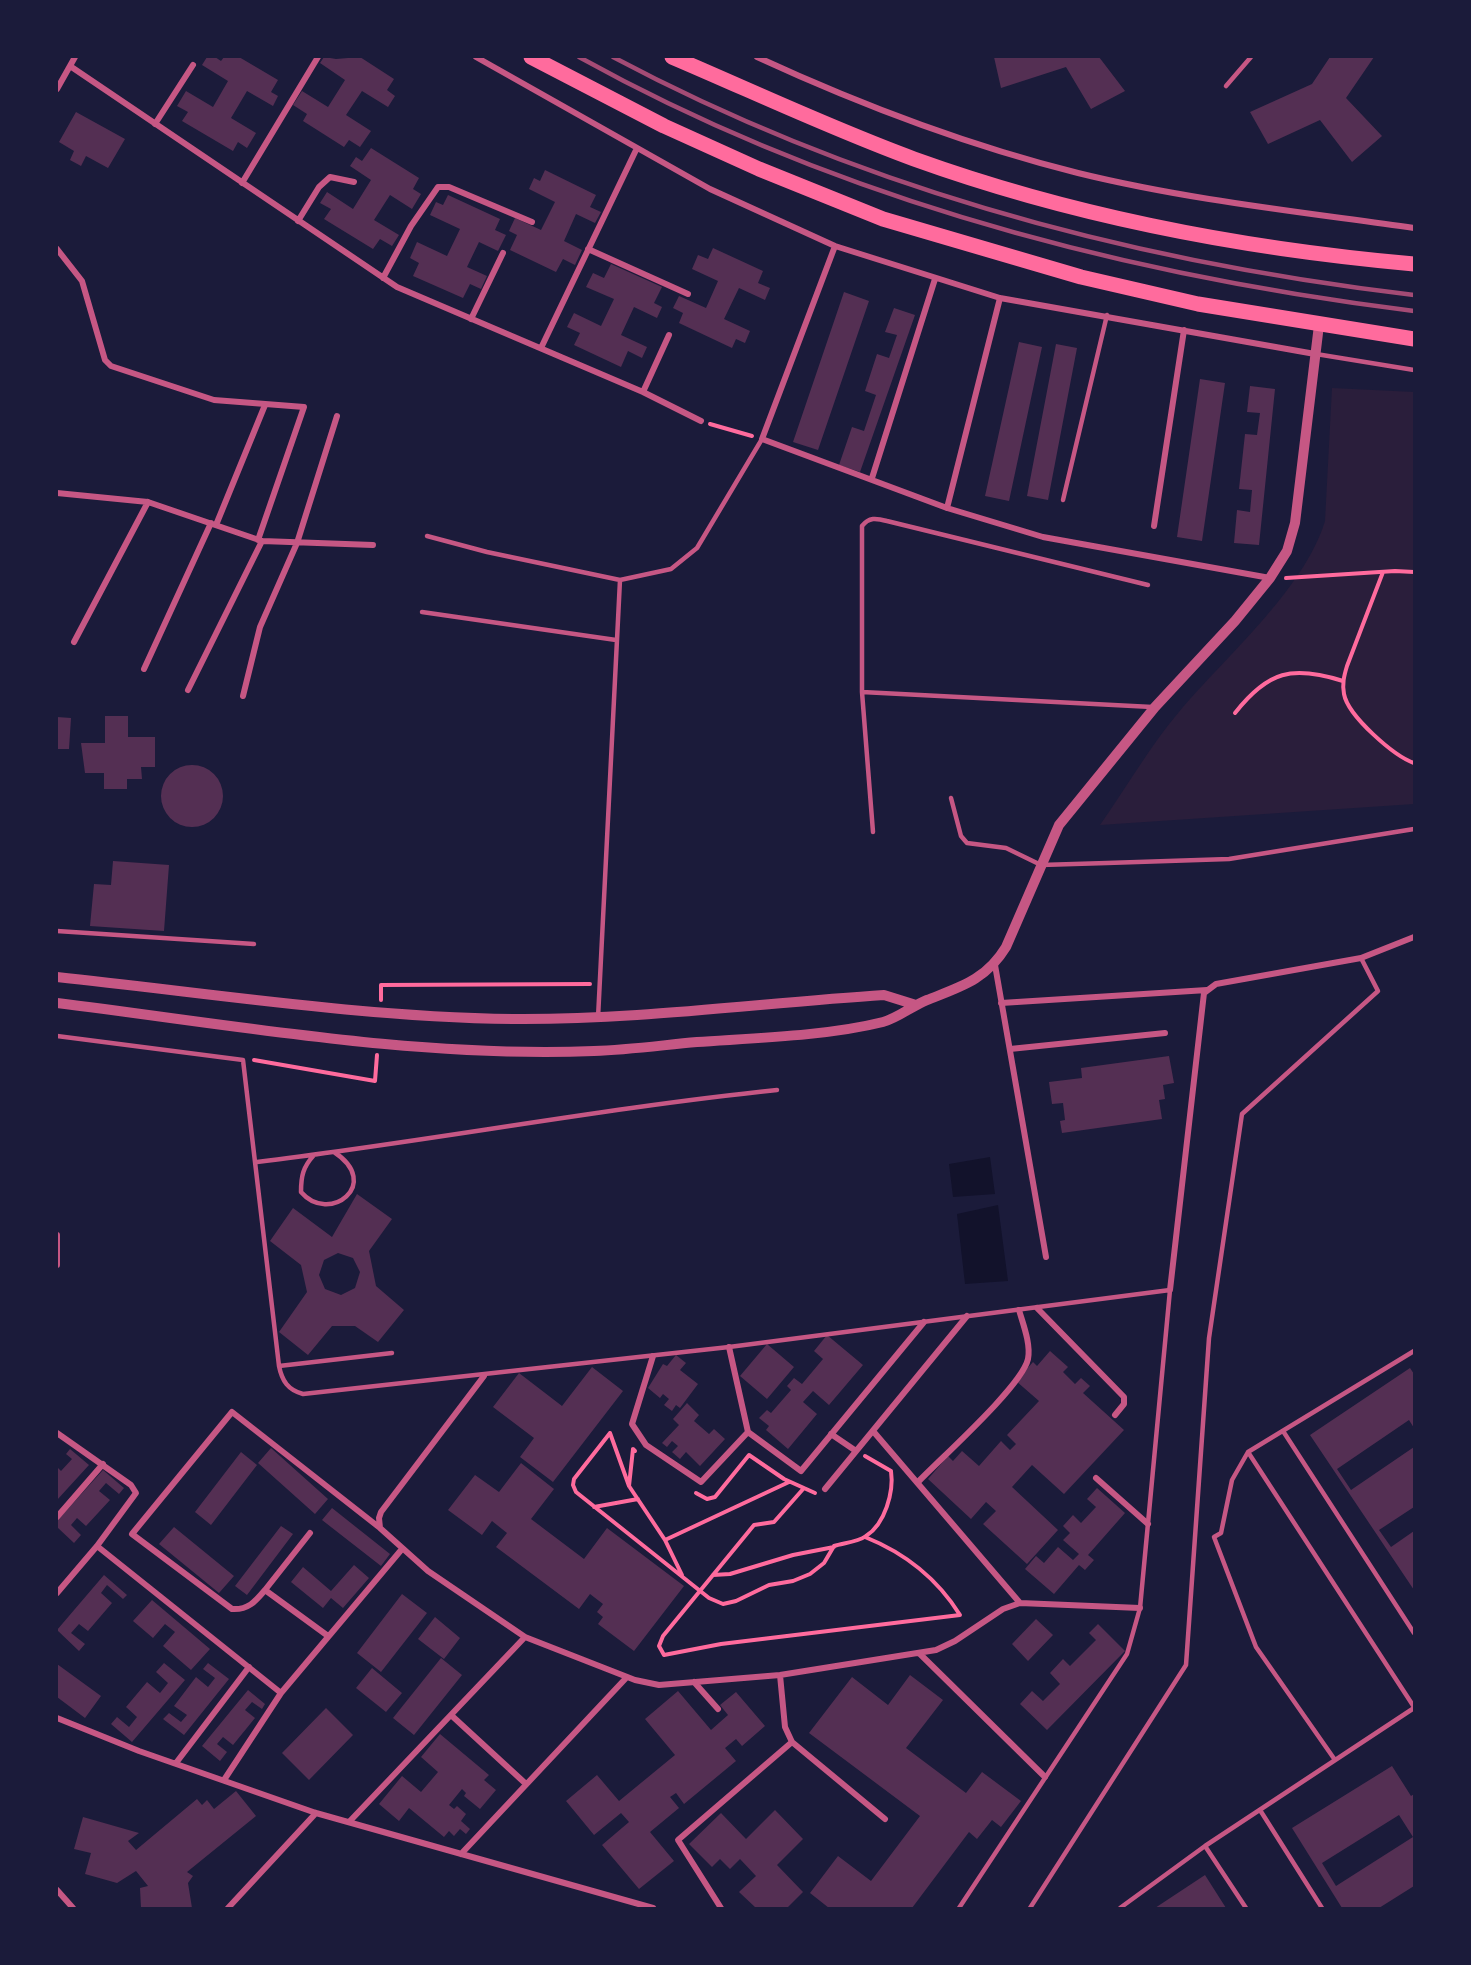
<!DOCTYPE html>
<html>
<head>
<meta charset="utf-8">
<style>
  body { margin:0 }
  #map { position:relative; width:1471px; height:1965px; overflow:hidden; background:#1b1b3a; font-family:Helvetica,sans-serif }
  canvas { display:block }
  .frame { position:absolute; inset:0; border:58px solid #1b1b3a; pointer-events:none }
</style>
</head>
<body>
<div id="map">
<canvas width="1471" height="1965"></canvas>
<div class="frame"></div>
</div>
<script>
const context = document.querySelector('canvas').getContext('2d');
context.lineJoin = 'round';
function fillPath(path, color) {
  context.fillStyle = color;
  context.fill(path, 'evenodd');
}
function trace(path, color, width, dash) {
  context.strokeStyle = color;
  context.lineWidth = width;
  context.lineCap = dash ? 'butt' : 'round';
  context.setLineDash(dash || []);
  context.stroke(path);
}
const green = new Path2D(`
  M1332 388 1414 392V804L1100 825C1126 788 1150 746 1179 712 1225 657 1304 590 1325 521Z`);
const water = new Path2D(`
  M990 1157 995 1194 953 1197 949 1164Z
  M998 1205 1008 1281 965 1284 957 1214Z`);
const building = new Path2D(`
  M207 57H215L221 61 224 57H239L278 80 271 92 278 96 273 106 247 91 231 118 256 133 247 148 238 142 233 151 182 121 188 112 177 106 186 91 213 107 228 81 202 65Z
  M324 57 336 59 360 57 394 79 387 90 395 96 388 107 362 91 346 115 371 131 360 147 349 140 344 147 303 121 307 114 293 105 302 91 328 107 345 80 320 63Z
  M994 57H1099L1125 91 1091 109 1066 67 1001 88Z
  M1330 57H1374L1346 98 1382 136 1352 162 1320 120 1268 144 1250 112 1312 84Z
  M76 112 125 139 108 168 86 156 81 166 70 160 74 151 59 142Z
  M371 148 419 178 413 189 421 194 412 209 390 195 374 220 399 235 392 246 380 239 373 249 324 219 331 209 320 203 327 192 353 209 371 180 350 166 356 157 362 161Z
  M545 170 596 195 590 207 601 212 595 223 576 214 564 241 582 250 575 265 563 259 556 272 510 250 517 235 509 231 515 218 541 230 555 202 529 189 534 178 540 181Z
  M448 195 500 219 495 230 506 235 498 251 479 242 467 267 487 276 481 289 470 284 463 298 413 276 419 263 410 258 417 242 447 256 460 229 430 215 436 202 443 205Z
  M713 248 763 271 758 283 770 288 765 300 739 288 724 319 750 331 745 343 736 339 732 348 679 323 683 313 673 308 679 296 706 308 718 281 692 269 698 255 708 259Z
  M611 264 662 287 654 303 662 307 657 318 634 307 621 335 647 347 642 358 628 351 621 367 574 345 580 333 567 327 574 313 601 326 614 299 586 287 593 273 604 278Z
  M844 292 869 301 818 450 793 442Z
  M894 308 915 315 860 472 839 465 852 427 864 431 876 395 865 391 877 354 889 358 897 335 885 332Z
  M1019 342 1042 347 1009 501 985 496Z
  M1056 344 1077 348 1048 500 1027 496Z
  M1200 379 1225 383 1202 541 1177 537Z
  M1250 386 1275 389 1259 545 1234 543 1237 510 1250 512 1252 490 1239 489 1245 434 1257 435 1260 413 1247 412Z
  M105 716H128V737H155V767H141L142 779H127V789H104V773H85L81 743H105Z
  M57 717 71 718 69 749H57Z
  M161 796a31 31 0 1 1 62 0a31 31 0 1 1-62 0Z
  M113 861 169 865 164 931 90 926 94 884 111 885Z
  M1169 1056 1174 1083 1163 1085 1165 1099 1159 1100 1162 1119 1062 1133 1060 1121 1065 1120 1063 1103 1052 1104 1049 1082 1082 1078 1081 1068Z
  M357 1194 392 1219 369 1251 376 1286 404 1310 378 1342 355 1326H332L308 1355 279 1332 307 1292 301 1265 270 1241 293 1208 332 1237ZM338 1253 353 1258 360 1272 355 1288 341 1295 325 1289 319 1275 324 1260Z
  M827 1335 863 1365 829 1405 813 1391 803 1402 817 1414 788 1449 766 1430 769 1426 759 1418 767 1410 771 1413 791 1390 787 1386 794 1378 802 1384 823 1359 814 1351Z
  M767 1344 794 1367 767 1399 740 1376Z
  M1050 1351 1068 1367 1063 1372 1075 1384 1081 1378 1090 1386 1083 1393 1124 1430 1064 1494 1032 1465 1012 1487 1058 1530 1027 1564 983 1524 996 1511 986 1502 971 1519 928 1479 948 1456 953 1461 962 1451 979 1466 1001 1441 1010 1450 1016 1444 1007 1435 1039 1401 1016 1381 1033 1362 1037 1366Z
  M676 1355 686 1363 680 1370 698 1384 680 1408 676 1405 672 1411 664 1405 669 1399 663 1394 660 1398 648 1388 663 1364 667 1366Z
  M592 1367 623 1391 553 1482 520 1457 534 1438 493 1407 519 1373 562 1406Z
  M1410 1368 1414 1374V1428L1409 1420 1337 1469 1351 1490 1414 1447V1507L1379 1530 1391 1547 1414 1531V1590L1310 1435Z
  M687 1403 699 1415 694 1421 709 1434 714 1429 725 1439 700 1466 686 1452 680 1459 672 1452 678 1446 672 1441 667 1447 662 1443 679 1425 673 1419Z
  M271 1448 328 1499 315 1514 258 1463Z
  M70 1449 89 1465 57 1500V1467L61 1471 72 1459 66 1454Z
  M241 1452 257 1465 211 1525 195 1512Z
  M521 1463 554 1489 531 1519 584 1559 607 1528 684 1586 634 1651 598 1624 603 1617 597 1612 603 1604 590 1594 579 1609 496 1547 507 1533 492 1521 482 1535 448 1510 475 1475 499 1492Z
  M103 1470 124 1488 119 1494 106 1483 99 1491 110 1500 86 1526 77 1518 71 1525 81 1535 74 1543 57 1527V1521Z
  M1097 1488 1125 1513 1088 1555 1094 1560 1085 1570 1079 1565 1054 1594 1025 1569 1036 1556 1044 1563 1058 1547 1073 1560 1079 1554 1063 1540 1070 1533 1063 1526 1073 1515 1081 1523 1096 1507 1087 1499Z
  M332 1508 390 1554 381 1566 322 1520Z
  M281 1526 293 1534 247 1595 235 1586Z
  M174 1527 234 1576 219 1593 159 1544Z
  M354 1565 369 1578 343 1608 331 1598 323 1608 291 1582 303 1567 331 1591Z
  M104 1575 127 1595 123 1599 107 1585 101 1593 112 1603 88 1631 79 1624 71 1633 85 1644 79 1651 57 1630Z
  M402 1594 427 1613 381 1672 357 1653Z
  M152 1600 210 1649 191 1670 163 1646 175 1632 165 1624 153 1638 133 1621Z
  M435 1617 460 1638 444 1659 418 1639Z
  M1036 1619 1053 1635 1028 1661 1012 1644Z
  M1098 1624 1125 1651 1047 1730 1020 1704 1032 1691 1043 1701 1060 1684 1050 1673 1063 1659 1070 1666 1096 1640 1089 1633Z
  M441 1658 462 1675 414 1735 393 1718Z
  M164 1663 185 1680 132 1742 111 1724 117 1717 129 1727 137 1717 126 1707 147 1682 160 1693 168 1683 156 1672Z
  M208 1663 229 1679 184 1735 163 1719 169 1713 181 1722 187 1715 174 1706 196 1677 208 1687 215 1678 203 1669Z
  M57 1664 101 1696 85 1718 57 1697Z
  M372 1668 402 1693 386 1712 356 1688Z
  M910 1675 943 1700 906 1748 966 1793 982 1772 1021 1801 1001 1827 992 1820 977 1839 969 1832 912 1908H829L810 1893 838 1856 871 1881 920 1816 809 1733 852 1677 888 1705Z
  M248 1690 265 1704 262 1709 252 1702 245 1710 255 1718 233 1745 223 1737 217 1744 227 1752 220 1761 202 1746Z
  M678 1691 711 1730 728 1715 720 1705 736 1692 765 1726 742 1746 736 1739 725 1748 736 1761 684 1804 676 1793 670 1797 679 1808 650 1832 674 1861 639 1889 602 1845 629 1822 621 1813 594 1835 566 1801 597 1775 619 1801 675 1755 645 1719Z
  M326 1708 353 1735 309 1780 282 1753Z
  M440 1734 489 1775 484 1780 496 1790 480 1809 464 1796 466 1793 462 1789 449 1805 454 1809 457 1806 466 1814 461 1821 470 1829 466 1834 460 1829 454 1836 449 1831 444 1837 409 1808 399 1821 379 1804 402 1776 421 1792 438 1772 421 1757Z
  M1392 1766 1411 1796 1414 1794V1886L1379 1908H1342L1292 1828ZM1399 1815 1413 1837 1336 1886 1322 1863Z
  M236 1791 256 1816 187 1872 193 1876 188 1883 192 1908H141L140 1888 148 1886 136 1871 117 1883 85 1874 91 1853 74 1849 83 1817 139 1833 128 1841 136 1850 197 1799 202 1805 207 1800 214 1809Z
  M775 1810 803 1839 777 1865 803 1892 787 1908H756L739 1892 756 1876 740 1859 730 1869 720 1859 712 1867 689 1844 721 1813 746 1839Z
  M1205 1875 1226 1908H1155Z`);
const path = new Path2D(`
  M710 424 752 436
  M1383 572 1347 666C1344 676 1342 684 1344 694 1348 716 1394 756 1414 763
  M1286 578 1395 571 1414 572
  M1235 713C1268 671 1292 665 1343 681
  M381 1000V985L590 984
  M254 1060 375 1081 377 1055
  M635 1451 633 1449 629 1486 610 1433 574 1479 573 1485 576 1492 709 1598 723 1604 736 1601 769 1585 793 1581 810 1574 824 1563 834 1546C844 1543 858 1542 866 1536 885 1524 894 1492 891 1471L865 1456
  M629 1486 665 1540 789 1482
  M804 1488 774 1522 754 1525 663 1636 659 1646 664 1655 721 1644 960 1615C937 1578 905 1553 865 1537
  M696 1493 707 1499 715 1497 749 1455 784 1479 815 1493
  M594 1507 638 1499
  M665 1540 682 1575
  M713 1575 730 1574 793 1555 834 1547`);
const service = new Path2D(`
  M1226 86 1251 57
  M1316 354 1414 370
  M1063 500 1107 315
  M427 536 487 552 620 580 671 569 697 548 762 439
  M422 612 616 640
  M862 692 1152 707
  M951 798 961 836 967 843 1006 848 1041 865 1107 863 1229 859 1414 829
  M873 832 862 692V526C869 517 876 518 887 521L1148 585
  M57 931 254 944
  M598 1018 620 580
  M57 1036 243 1060 279 1366C282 1381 288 1390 303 1394L729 1347 1170 1290 1140 1608 1127 1654 959 1908
  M314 1155C303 1167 301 1176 301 1192 329 1225 383 1184 334 1152
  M257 1162C430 1141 603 1108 777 1090
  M279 1366 392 1353
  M1283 1431 1414 1633
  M1248 1452 1414 1707
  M1335 1760 1256 1647 1214 1537 1221 1533 1232 1480 1248 1452 1414 1351
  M1260 1810 1322 1908
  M1205 1846 1246 1908
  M1030 1908 1186 1665 1209 1338 1242 1114 1378 991 1361 958
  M1120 1908 1205 1846 1414 1708`);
const minor = new Path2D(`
  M476 57 710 189 835 246 1000 298 1315 354
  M757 57C861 105 966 145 1078 173 1188 200 1302 212 1414 228
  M70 66 397 287 643 392 701 421
  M57 89 75 57
  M155 124 193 65
  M242 183 318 57
  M298 221 319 187 330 177 354 182
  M835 246 762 439 947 508 1043 537 1270 578
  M57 249 82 281 105 360 111 366 214 400 304 407 258 540
  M588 249 688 294
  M383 278 411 226 438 187H449L532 222
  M471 319 503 253
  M541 348 637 148
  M643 392 669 335
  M872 478 935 279
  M57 493 148 502 262 541 373 545
  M947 508 1000 298
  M216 525 265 405
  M1154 526 1184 330
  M74 642 148 502
  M144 669 211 523
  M188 690 262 541
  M243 696 260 627 297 543 337 416
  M995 965 1046 1257
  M1001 1003 1207 990
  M1010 1049 1165 1033
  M57 1235V1265
  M1170 1290 1204 993 1216 984 1361 958 1414 937
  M1037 1308 1124 1397V1404L1115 1415
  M729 1347 748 1432 801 1471 924 1322
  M653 1356 632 1424 646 1445 701 1482 748 1432
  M484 1376 381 1512 379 1518 380 1528 428 1571 525 1637 635 1680 659 1685 780 1675 936 1650 955 1641 1003 1609 1020 1603 1140 1608
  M873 1431 1020 1603
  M57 1433 131 1485 136 1493 97 1546 57 1593
  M831 1434 856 1451
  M1096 1478 1148 1524
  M918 1482C941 1458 1022 1386 1028 1359 1031 1344 1023 1324 1019 1310
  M825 1489 967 1316
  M57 1517 103 1464
  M310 1533 265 1590 328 1636
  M97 1546 281 1693
  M265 1590C255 1602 248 1610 232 1609L132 1534 232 1412 380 1528
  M920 1654 1045 1777
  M780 1675 785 1727 792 1742 885 1819
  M694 1682 718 1709
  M451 1715 526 1784
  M57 1718 139 1751 316 1813 653 1908
  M176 1763 249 1667
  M224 1780 281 1693 402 1549
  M350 1821 525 1637
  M461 1854 627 1677
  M57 1890 73 1908
  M228 1908 316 1813
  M721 1908 678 1840 792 1742`);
const tertiary = new Path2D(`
  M57 977C209 993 360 1017 513 1019 638 1020 760 1003 884 995L916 1005
  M57 1003C235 1025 415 1058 594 1051 629 1050 663 1045 697 1042 755 1038 827 1036 883 1022 898 1018 912 1006 927 1000 960 987 986 980 1006 947L1059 825 1155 707 1235 621 1270 578 1287 551 1295 523 1319 325`);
const primary = new Path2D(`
  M531 57 664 126 759 169 883 219 1081 277 1198 304 1414 339
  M672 57C752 91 832 129 914 159 1075 217 1245 249 1414 264`);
const rail = new Path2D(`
  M579 57C835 199 1125 275 1414 311
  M613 57C861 189 1135 262 1414 295`);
fillPath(green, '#2a1e3b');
fillPath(water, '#12122b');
fillPath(building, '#542f53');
trace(path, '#ff6b9d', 4);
trace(service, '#c65784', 4.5);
trace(minor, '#c65784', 6);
trace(tertiary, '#c65784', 10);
trace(primary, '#ff6b9d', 15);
trace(rail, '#a44b75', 4.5);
</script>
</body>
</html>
